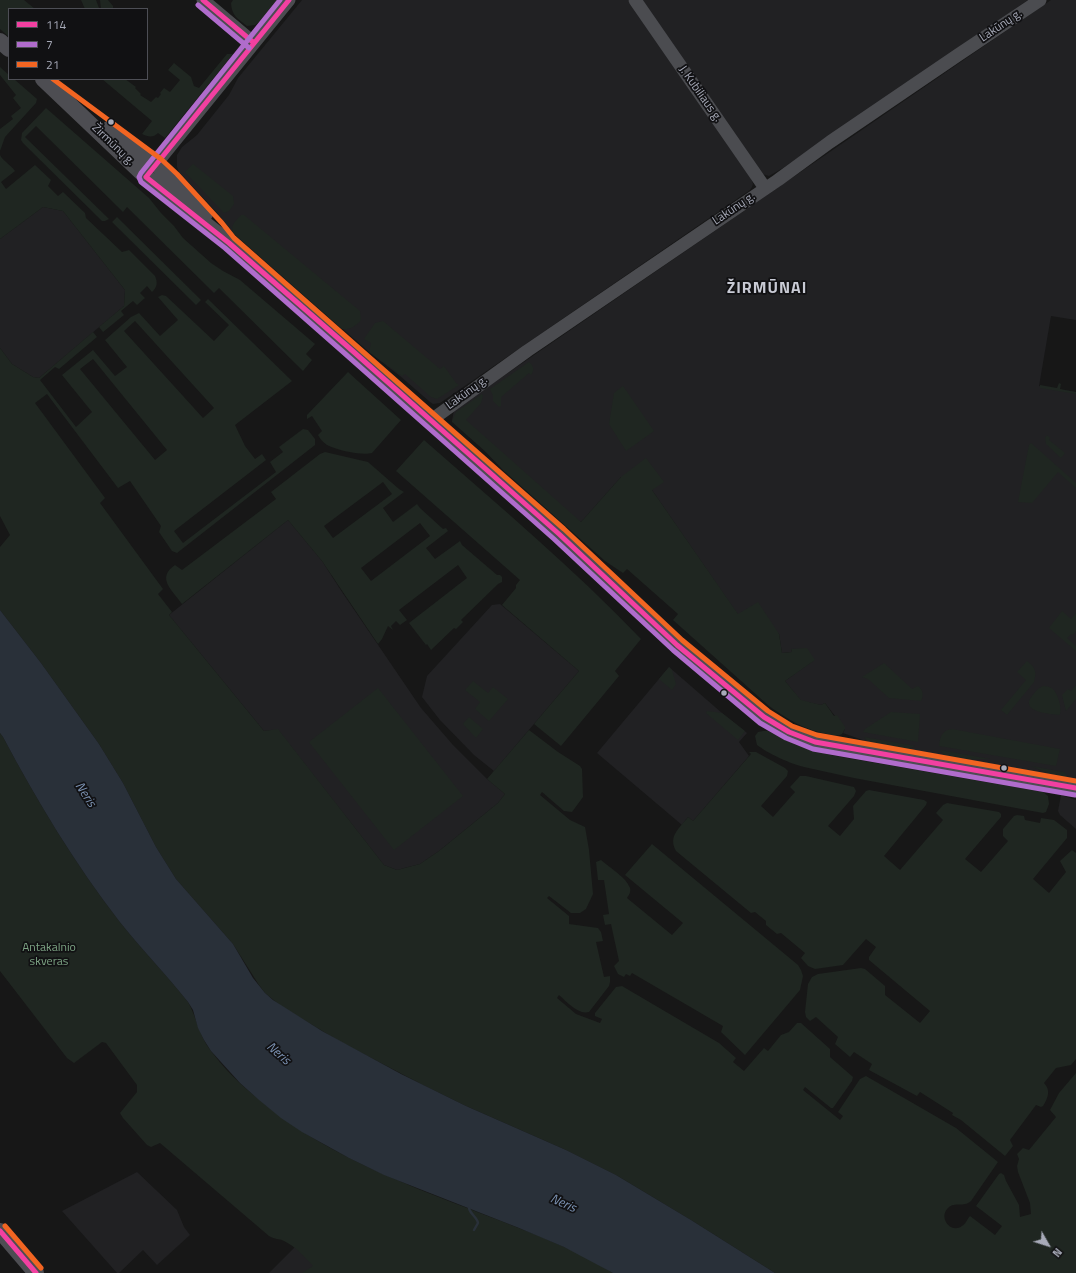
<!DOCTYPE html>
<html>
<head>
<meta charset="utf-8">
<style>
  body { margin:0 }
  #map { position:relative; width:1076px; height:1273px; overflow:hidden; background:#171717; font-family:"Titillium Web",sans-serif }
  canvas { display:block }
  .legend { position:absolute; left:8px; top:8px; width:140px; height:72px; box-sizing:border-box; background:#111113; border:1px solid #4d4e55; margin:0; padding:5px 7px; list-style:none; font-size:12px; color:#a7aab8 }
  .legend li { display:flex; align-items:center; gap:8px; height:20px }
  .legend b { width:20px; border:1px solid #4d4e55 }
  .north { position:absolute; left:1028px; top:1225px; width:40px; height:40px; -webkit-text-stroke:3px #111113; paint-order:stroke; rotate:129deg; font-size:11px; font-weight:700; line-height:16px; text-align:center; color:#a7aab8 }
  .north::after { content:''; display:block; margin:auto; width:14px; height:18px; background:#a7aab8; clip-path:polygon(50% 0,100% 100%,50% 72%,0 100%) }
</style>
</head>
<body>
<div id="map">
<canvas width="1076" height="1273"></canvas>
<ul class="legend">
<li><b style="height:5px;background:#f240a1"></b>114</li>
<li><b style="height:5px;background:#b06ccc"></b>7</li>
<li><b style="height:5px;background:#f26522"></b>21</li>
</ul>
<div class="north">N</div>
</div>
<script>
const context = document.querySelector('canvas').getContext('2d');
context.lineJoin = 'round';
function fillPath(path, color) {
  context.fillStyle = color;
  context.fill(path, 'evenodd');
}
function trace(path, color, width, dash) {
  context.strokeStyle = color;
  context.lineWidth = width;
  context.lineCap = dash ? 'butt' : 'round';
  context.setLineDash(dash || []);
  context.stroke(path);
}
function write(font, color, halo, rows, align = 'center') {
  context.font = font + ' "Titillium Web",sans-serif';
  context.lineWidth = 3.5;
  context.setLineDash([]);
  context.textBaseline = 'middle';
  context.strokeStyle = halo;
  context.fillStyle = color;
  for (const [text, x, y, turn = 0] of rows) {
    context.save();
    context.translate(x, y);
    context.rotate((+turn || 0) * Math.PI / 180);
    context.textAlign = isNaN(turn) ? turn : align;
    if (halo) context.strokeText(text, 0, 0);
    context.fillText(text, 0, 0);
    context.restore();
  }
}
const built = new Path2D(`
  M302 0H628L751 178 753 184 752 187 750 190 440 403 433 404 430 402 400 376 369 352 233 233 219 215 179 172 177 167V155L182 147 197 135 229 95 238 78Z
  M642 0H1028L783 168 769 176 762 174Z
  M1051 0H1076V320L1051 316 1039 386 1076 392V779L868 742 843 733 845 729 825 703 821 705 801 701 785 681 814 660 791 649 792 652 782 653 779 634 738 615 652 490 621 477 581 522 504 471 486 452 452 421 454 410Z
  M43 207 63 211 125 290 124 306 39 378 33 377 12 364 0 348V239Z
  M288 520 322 561 342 592 421 708 453 745 487 779 505 794 498 803 439 851 420 864 397 870 384 865 278 730 264 731 169 615Z
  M500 604 579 671 494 771 474 755 440 720 422 697 427 676 492 605Z
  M669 667 722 713 747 733 739 742 749 756 693 821 688 817 682 825 597 753Z
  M1061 795 1076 800V829L1060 815 1058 811Z
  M137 1172 177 1210 184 1227 190 1235 157 1265 143 1250 119 1273H117L62 1211Z
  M301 1241 357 1273H269Z`);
const green = new Path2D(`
  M0 0H24L35 9H9V37L0 29Z
  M81 0H96L99 8 85 9Z
  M100 0H108L113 6V9H101Z
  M233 0H277L259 22 255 25 247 26C237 18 232 16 231 3Z
  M227 54H233L165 138 158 133C153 138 148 137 142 134L152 121 102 79H125L136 87 135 88 141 94 140 95 151 102 156 97 158 98 161 94 160 93 164 88 170 92 180 80 168 70 174 63 191 77 194 86 199 88Z
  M0 67 9 75V79H14L37 99 36 103 5 137 0 151V129L13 119 11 116 21 108 13 98 16 95 0 75Z
  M46 108 149 198 161 213 174 226 183 238 211 263 223 271 240 280 315 344 306 354 312 360 303 371 219 288 214 293 127 207 123 212 36 126 25 137 109 219 105 221H102L23 143 21 140 22 133Z
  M0 155C3 161 11 165 15 171L1 182 6 189 35 165 51 180 48 186 58 196 63 192 85 213 86 218 122 252 129 250 155 276C158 283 157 287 152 292L147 286 140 293 145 298 137 305 133 301 121 311 124 315 103 332 99 327 124 306 125 290 63 211 43 207 0 239Z
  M193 164 233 196 234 204 229 211 224 213 185 172Z
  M241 215H244L360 311 361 320C356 326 350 330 342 329L239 238 233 233 232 227 234 223Z
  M117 217 201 300 196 305 112 222Z
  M162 295 166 296 214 341 229 325 205 302 208 299 292 381 235 425 245 446 255 459 262 454 266 460 174 531 183 543 276 472 270 462 283 452 279 447 303 429 308 430 315 439V445L177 553 172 551 159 532 161 526 130 481 118 488 47 394 35 403 105 498 100 503 163 589 158 594 172 612 169 615 264 731 278 729 384 865 397 870 420 864 439 851 498 803 505 794 487 779 529 730 558 752 580 766 582 769 583 797 572 812 564 811 542 792 540 795 570 820 585 827 589 850 593 894 586 909 580 913H571L549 896 547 898 569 916V924L598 928 601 932 603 941 596 942 604 977 610 976V982L609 986 589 1012C578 1015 567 1002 559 995L557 998 576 1014 600 1023 602 1019 595 1016V1013L616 987 622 986 719 1043 736 1058 733 1062 744 1071 764 1048 768 1051 781 1035 789 1032 797 1023H801L830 1049V1057L853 1077 852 1081 833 1108H831L805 1087 803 1090 840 1120 843 1116 838 1112 860 1079 866 1076 956 1128 998 1162 971 1201C963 1208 955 1201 948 1208 938 1218 951 1234 962 1226 966 1224 967 1219 970 1216L995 1235 1002 1226 976 1206 999 1174 1001 1173 1004 1175 1006 1181 1019 1205 1020 1217 1031 1214 1030 1203 1018 1172 1017 1166 1019 1159 1017 1154 1023 1148 1029 1150 1056 1117 1050 1110 1059 1093 1076 1073V1273H775L691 1220 616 1175 566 1150 466 1106 423 1085 339 1041 281 1006 265 993 259 985 233 944 176 879 156 847 123 783 99 744 41 663 0 610V547L10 535 0 516V348L12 364 33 377 39 378 93 332 97 337 59 369 55 367 40 380 76 427 92 412 62 375 93 350 115 376 127 367 105 340 131 317 139 313 160 336 178 320 158 297ZM135 321 214 408 203 418 124 331ZM93 359 167 450 155 460 80 369Z
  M383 321 440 369 444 366 456 383 459 385 437 399 431 397 405 374 402 376 369 352 371 343 364 339 375 323Z
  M529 362C533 365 535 370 531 375L529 373 501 397V406L499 407 493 401V396L490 389Z
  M348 372 401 420 372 453C362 456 336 450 327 445 323 442 320 439 318 435L322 431 312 416 307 419V415Z
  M1059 383 1061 384 1060 389 1076 392V394L1040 388V385L1057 388Z
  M623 386 654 431 626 451 609 424 614 393Z
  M482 394 483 396 481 403 466 420 581 522 621 477 646 458 664 482 652 490 738 614 758 602 779 634 782 653 792 652 791 649 807 648 815 660 785 681 801 700 821 705 825 703 834 716 837 715 845 727V729L842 734C837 737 832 735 827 734 805 730 787 719 769 706L673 620 678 614 627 569 623 573 605 561 504 471 486 452 452 422V421L456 412Z
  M1047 435 1050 438 1049 440 1065 453 1061 458 1046 444 1045 438Z
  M424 440C498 505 573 568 641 639L615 671 619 676 561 746 534 724 579 671 502 605 516 588V585L520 580 396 471Z
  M1031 443 1076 483V488L1058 472 1032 503 1018 502 1029 445Z
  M325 452 368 462 399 489 404 492 383 508 393 522 417 504 420 508 443 529 446 528 448 531 426 548 435 559 460 541 462 545 497 575H500L502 577V582L498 584 461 620 463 622 456 629 454 628 431 650 427 644 426 645 409 623 467 578 458 565 399 610 407 620 400 625 396 621 391 626 393 630 388 626 382 639 378 644 322 561 288 520 182 604C172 590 156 578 175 565L182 570 276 499 271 492 320 454ZM383 482 392 494 333 538 324 526ZM420 523 430 536 371 581 361 568Z
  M1062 611 1071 619 1076 613V631L1073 635 1071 634 1067 638 1076 646V651L1049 628Z
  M1027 661C1035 667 1037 671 1034 682L1007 715 1001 710 1026 680 1017 672Z
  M884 663 912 689 918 686C923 690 924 695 921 701L889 698 868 679 862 677Z
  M669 667 672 670 676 684 672 690 659 679Z
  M473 681 488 693 493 687 508 699 489 721 475 709 480 702 465 690Z
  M1076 685V699L1066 711 1062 695 1068 689 1071 691Z
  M1043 686C1047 686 1050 687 1053 689 1058 694 1062 708 1060 714L1059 715C1050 714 1019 712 1032 696 1035 692 1038 688 1043 686Z
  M378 688 463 796 394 850 309 742Z
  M707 711 722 713 745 731 738 740 706 713Z
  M891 712 920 714 918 742 863 732 865 729Z
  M469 717 483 729 476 738 463 724Z
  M952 729 1060 749 1056 766 939 746C940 737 942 730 952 729Z
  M763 731H768L796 745 830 755 1043 792 1048 796 1049 804 1046 812 1043 813 854 778 804 767C791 764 767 753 757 745L755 736 758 732Z
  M0 733 3 737C37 801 75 864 119 921 141 949 166 974 188 1002 197 1018 199 1036 211 1051 222 1066 236 1080 250 1092 322 1156 413 1187 501 1221 539 1236 579 1251 613 1273H302L313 1266C305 1257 295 1246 284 1241 278 1238 276 1240 269 1236L160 1143 151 1147 147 1145 123 1118 120 1113 137 1092V1085L106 1043 102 1042 74 1063 67 1058 0 971Z
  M864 737 915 746 908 749 868 742Z
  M940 750 990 759H969L944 755Z
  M749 752H756L785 768 788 771 787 776 761 806 773 817 795 792 790 787 800 776H806L854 787 856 791 854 796 828 826 840 836 854 819 853 806 866 791 869 790 924 800 927 802 926 805 884 856 900 870 943 820 936 813 943 805 947 803 999 812 1001 814V817L965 859 981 872 1008 841 1003 836V829L1014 816 1017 815 1024 816 1025 820 1040 823 1041 818 1054 820 1067 830V838L1033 879 1049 893 1066 872 1060 861 1072 850 1076 853V1059L1071 1065 1056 1068 1044 1083C1051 1090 1048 1098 1043 1106L1041 1107 1036 1105 1010 1140 1013 1146 1005 1156 961 1120 952 1115 953 1113 920 1092 917 1096 869 1070 872 1064 854 1052 850 1057 835 1044 838 1037 816 1017 810 1021 806 1017 805 1012 808 984 812 977 818 974 861 968 865 969 885 986V995L920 1023 930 1011 869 960V957L876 947 866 939 843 965 815 969 808 966 801 958 805 953 781 933 777 934 766 925V921L755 912 751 913 676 851C668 836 679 829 688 817L693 821 751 754Z
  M1031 766 1063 772 1066 774V777L1050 774Z
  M652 844 798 965 801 970 803 976 800 990 745 1055 721 1032 723 1026 632 973 630 976 626 974 624 977 618 974 614 966 619 961 611 924 605 925 603 915 609 914 604 880H598L596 862 601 860C610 868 626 877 630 888 631 892 629 895 627 898L672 935 683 923 625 875Z`);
const water = new Path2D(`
  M0 610 41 663 99 744 123 783 156 847 176 879 233 944 253 978 265 993 273 1000 322 1031 401 1074 466 1106 566 1150 616 1175 691 1220 775 1273H613L564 1247 519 1228 384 1175 349 1158 302 1132 281 1118 259 1100 240 1083 211 1051 204 1040 198 1028 193 1010 188 1002C166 974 141 949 119 921 75 864 37 801 3 737L0 733Z`);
const stream = new Path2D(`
  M469 1208C470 1214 477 1217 478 1223L474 1230`);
const minor = new Path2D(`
  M203 0 254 43
  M635 0 765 188
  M156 164 289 0
  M430 421 527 351 778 180 830 142 958 55 1040 0`);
const major = new Path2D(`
  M0 41 9 49
  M43 79 146 177 229 243 347 346 559 534 677 645 764 717 789 732 815 742 1076 788
  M109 129 156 164 172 179 205 214
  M0 1231 36 1273`);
const bus1 = new Path2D(`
  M203 0 254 43
  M289 0 146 177 229 243 347 346 559 534 677 645 764 717 789 732 815 742 1076 788
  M0 1231 36 1273`);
const bus2 = new Path2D(`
  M280 0 141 173 139 177 141 182 225 248 342 351 554 539 673 650 760 723 786 738 813 749 1075 795
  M198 5 249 48`);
const bus3 = new Path2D(`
  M53 79 161 159 177 174 222 223 234 238 564 529 682 640 768 711 792 726 817 735 1076 781
  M5 1226 41 1268`);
const markers = [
  [111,122,3.5,"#a7aab8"],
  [724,693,3.5,"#a7aab8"],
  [1004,768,3.5,"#a7aab8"]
];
const streetNames = [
  ["Lakūnų g.",1001,26,-34],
  ["J. Kubiliaus g.",700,94,55],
  ["Žirmūnų g.",113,145,44],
  ["Lakūnų g.",734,209,-34],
  ["Lakūnų g.",467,393,-36]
];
const parkNames = [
  ["Antakalnio",49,948],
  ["skveras",49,962]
];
const waterNames = [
  ["Neris",85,795,57],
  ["Neris",278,1054,41],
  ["Neris",563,1204,24]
];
const districtNames = [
  ["ŽIRMŪNAI",767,289]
];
fillPath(built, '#212123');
fillPath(green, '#1f2621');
fillPath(water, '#293039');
trace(stream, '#293039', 2.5);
trace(minor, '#4b4c50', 13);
trace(major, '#4d4d52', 16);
trace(bus1, '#f240a1', 5);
trace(bus2, '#b06ccc', 5);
trace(bus3, '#f26522', 5);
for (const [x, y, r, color] of markers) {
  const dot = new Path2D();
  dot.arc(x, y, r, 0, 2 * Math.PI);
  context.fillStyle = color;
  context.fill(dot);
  trace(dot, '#111113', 1.5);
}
write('12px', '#a7aab8', '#111113', streetNames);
write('12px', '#7da484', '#111113', parkNames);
write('italic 13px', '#7d94b5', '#111113', waterNames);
context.letterSpacing = '1px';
write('bold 16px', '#c8cad4', '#111113', districtNames);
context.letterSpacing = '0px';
</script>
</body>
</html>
